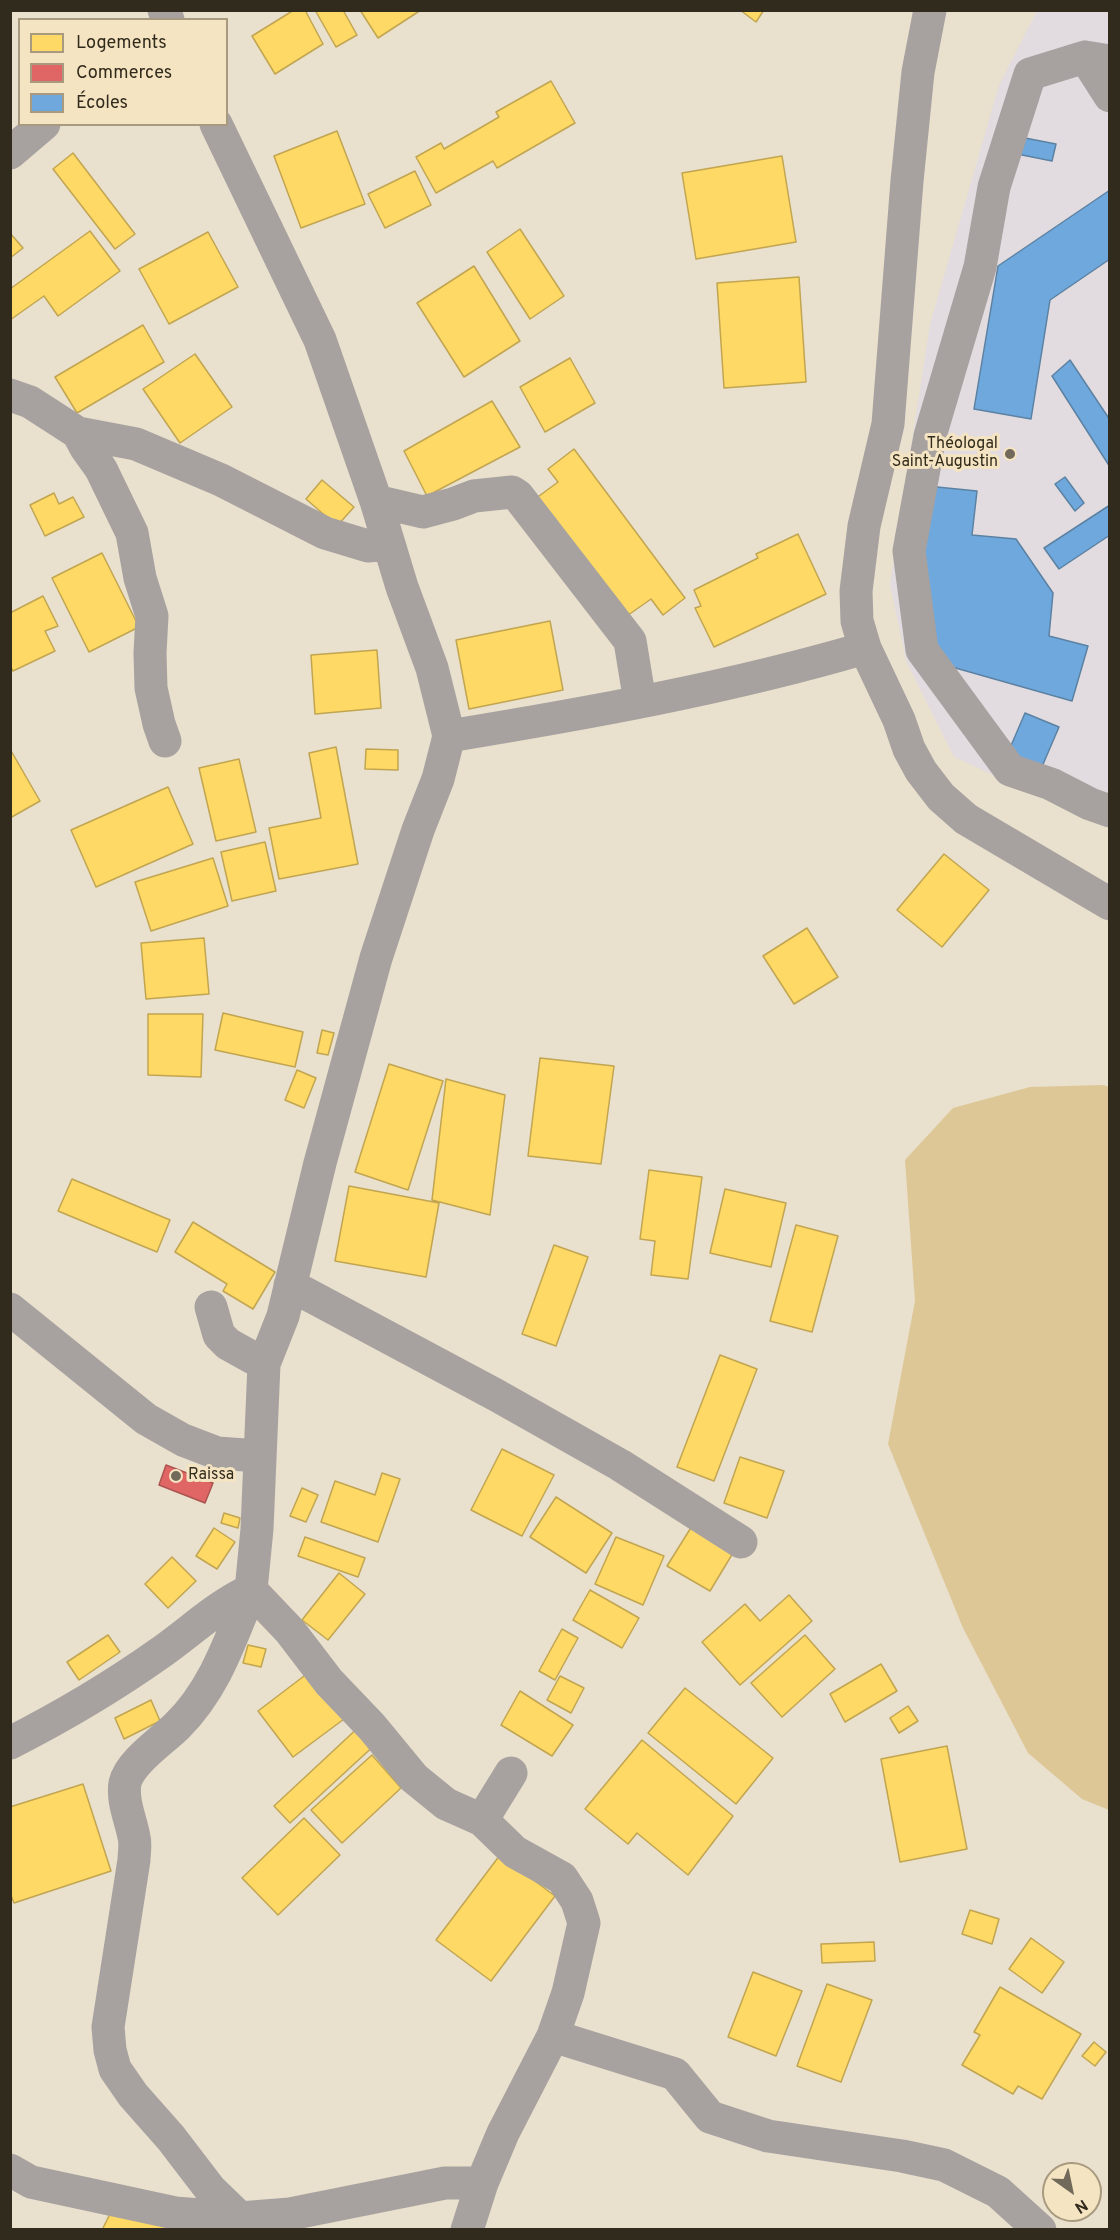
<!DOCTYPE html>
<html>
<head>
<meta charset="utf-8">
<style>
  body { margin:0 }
  #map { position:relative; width:1120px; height:2240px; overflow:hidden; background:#e9e0cd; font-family:Overpass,sans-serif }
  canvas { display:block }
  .frame { position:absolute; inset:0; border:12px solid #312b1d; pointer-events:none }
  .legend { position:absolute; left:18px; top:18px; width:210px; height:108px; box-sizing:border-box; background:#f5e4c1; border:2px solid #a79a7f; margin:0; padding:8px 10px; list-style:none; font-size:18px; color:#312b1d }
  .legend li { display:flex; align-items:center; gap:12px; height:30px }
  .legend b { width:30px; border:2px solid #a79a7f }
  .north { position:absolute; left:1042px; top:2162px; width:60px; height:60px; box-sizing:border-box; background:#f5e4c1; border:2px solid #a79a7f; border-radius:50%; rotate:147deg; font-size:16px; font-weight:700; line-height:24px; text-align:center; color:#312b1d }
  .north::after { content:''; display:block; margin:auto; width:21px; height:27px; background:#716a5b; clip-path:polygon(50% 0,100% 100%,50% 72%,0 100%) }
</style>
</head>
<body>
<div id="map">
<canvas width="1120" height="2240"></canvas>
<div class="frame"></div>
<ul class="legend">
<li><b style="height:16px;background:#ffd966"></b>Logements</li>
<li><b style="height:16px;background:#e06666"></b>Commerces</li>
<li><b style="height:16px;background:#6fa8dc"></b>Écoles</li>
</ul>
<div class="north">N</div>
</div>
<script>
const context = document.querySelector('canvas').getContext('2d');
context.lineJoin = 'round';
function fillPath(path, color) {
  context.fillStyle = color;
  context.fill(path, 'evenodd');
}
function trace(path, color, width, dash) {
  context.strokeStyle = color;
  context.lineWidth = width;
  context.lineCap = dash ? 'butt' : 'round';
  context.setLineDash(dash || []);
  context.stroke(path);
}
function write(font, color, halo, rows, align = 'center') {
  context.font = font + ' Overpass,sans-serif';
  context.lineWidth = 6;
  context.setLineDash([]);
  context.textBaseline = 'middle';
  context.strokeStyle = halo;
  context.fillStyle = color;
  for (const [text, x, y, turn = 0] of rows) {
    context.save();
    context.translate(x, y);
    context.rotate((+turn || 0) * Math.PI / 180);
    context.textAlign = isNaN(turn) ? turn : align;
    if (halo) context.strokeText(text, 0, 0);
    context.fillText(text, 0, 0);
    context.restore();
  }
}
const education = new Path2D(`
  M1105 10 1109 12V828L954 757 906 661 890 584 930 324 999 85 1037 11Z`);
const green = new Path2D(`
  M1103 1085 1110 1087 1109 1810 1082 1799 1028 1753 963 1628 888 1444 915 1301 905 1160 953 1108 1030 1087Z`);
const homes = new Path2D(`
  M294 10H305L323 44 275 74 252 36Z
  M315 10H343L357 35 336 47Z
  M360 10H421L378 38Z
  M740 10H764L756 22Z
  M551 81 575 123 497 168 493 161 436 193 416 157 441 143 444 149 499 117 496 112Z
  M337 131 365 204 301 228 274 156Z
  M73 153 135 234 115 249 53 169Z
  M782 156 796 242 696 259 682 173Z
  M415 171 431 205 385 228 368 194Z
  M520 229 564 296 530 319 487 252Z
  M90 231 120 271 58 316 44 296 10 320V289Z
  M208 232 238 287 169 324 139 269Z
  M10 233 23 248 10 258Z
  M474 266 520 341 464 377 417 303Z
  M799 277 806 382 724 388 717 283Z
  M143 325 164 362 77 413 55 377Z
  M195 354 232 407 180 443 143 389Z
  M570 358 595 403 545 432 520 387Z
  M492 401 520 447 427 496 404 451Z
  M574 449 685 598 663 615 651 599 624 618 535 499 558 482 548 469Z
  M322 480 354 507 337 526 306 499Z
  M54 493 59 504 73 497 84 517 45 536 30 505Z
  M798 534 826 594 714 647 695 608 701 606 694 590 758 558 756 554Z
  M102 553 139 627 89 652 52 578Z
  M43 596 58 626 45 631 55 651 13 671 10 666V613Z
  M550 621 563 690 469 709 456 640Z
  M377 650 381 708 315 714 311 655Z
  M336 747 358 864 279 879 269 828 321 818 309 753Z
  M10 749 40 801 10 818Z
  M366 749 398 750V770L365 769Z
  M239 759 256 832 216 841 199 768Z
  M168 787 193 844 96 887 71 830Z
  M265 842 276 891 232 901 221 852Z
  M944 854 989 890 942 947 897 910Z
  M213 858 228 906 151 931 135 882Z
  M807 928 838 977 794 1004 763 956Z
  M204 938 209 994 146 999 141 943Z
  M223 1013 303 1032 295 1067 215 1050Z
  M148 1014H203L201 1077 148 1075Z
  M322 1030 334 1033 328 1055 317 1053Z
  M540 1058 614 1066 601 1164 528 1156Z
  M389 1064 443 1081 408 1190 355 1172Z
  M297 1070 316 1078 304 1108 285 1100Z
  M446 1079 505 1095 490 1215 432 1200Z
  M649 1170 702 1177 688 1279 651 1275 655 1241 640 1239Z
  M72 1179 170 1220 157 1252 58 1211Z
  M349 1186 439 1203 426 1277 335 1261Z
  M725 1189 786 1203 771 1267 710 1253Z
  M193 1222 275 1272 253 1309 223 1291 227 1284 175 1252Z
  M796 1225 838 1236 812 1332 770 1321Z
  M554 1245 588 1257 556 1346 522 1334Z
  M720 1355 757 1369 714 1481 677 1467Z
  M502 1449 554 1475 522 1536 471 1510Z
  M740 1457 784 1471 767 1518 724 1503Z
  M382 1473 400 1479 378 1542 321 1522 335 1481 375 1495Z
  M302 1488 318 1495 306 1522 290 1516Z
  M556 1497 612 1533 586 1573 530 1537Z
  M224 1513 240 1518 238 1528 221 1523Z
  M697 1518 739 1543 710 1591 667 1566Z
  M214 1528 235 1542 217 1569 196 1556Z
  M305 1537 365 1558 358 1577 298 1556Z
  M616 1537 664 1556 643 1605 595 1584Z
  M172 1557 196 1581 168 1608 145 1584Z
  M339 1573 365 1594 328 1640 302 1620Z
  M590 1590 639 1618 622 1648 573 1620Z
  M789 1595 812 1621 740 1685 702 1642 745 1604 760 1621Z
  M562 1629 578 1638 555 1680 539 1671Z
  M108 1635 120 1652 79 1680 67 1662Z
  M805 1635 835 1669 782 1717 751 1683Z
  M248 1645 266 1649 261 1667 243 1663Z
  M881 1664 897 1691 845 1722 830 1694Z
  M308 1673 344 1719 293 1757 258 1711Z
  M560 1676 584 1688 571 1713 547 1700Z
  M685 1688 773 1758 736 1804 648 1733Z
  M520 1691 573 1725 552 1756 501 1725Z
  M151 1700 160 1721 124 1739 115 1718Z
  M908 1706 918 1721 899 1733 890 1718Z
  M362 1724 378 1742 290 1823 274 1806Z
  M642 1740 733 1816 688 1875 637 1833 628 1844 585 1809Z
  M947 1746 967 1849 900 1862 881 1759Z
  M372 1755 401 1788 342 1843 311 1810Z
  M83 1784 111 1871 14 1903 10 1893V1807Z
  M304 1818 340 1855 278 1915 242 1878Z
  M500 1855 555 1896 491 1981 436 1940Z
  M970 1910 999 1919 992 1944 962 1934Z
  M1031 1938 1064 1962 1042 1993 1009 1969Z
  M874 1942 875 1961 822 1963 821 1944Z
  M753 1972 802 1991 776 2056 728 2037Z
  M827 1984 872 2000 841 2082 797 2066Z
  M1000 1987 1081 2034 1042 2099 1018 2086 1013 2094 962 2065 980 2035 974 2032Z
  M1094 2042 1106 2052 1095 2066 1082 2056Z
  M114 2206 181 2230H102Z`);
const shops = new Path2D(`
  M166 1465 213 1483 205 1503 159 1485Z`);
const schools = new Path2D(`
  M1020 137 1056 144 1052 161 1017 154Z
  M1110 190V259L1050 300 1031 419 974 409 998 266Z
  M1070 360 1110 420V467L1052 376Z
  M1065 477 1084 503 1075 511 1055 484Z
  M927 486 977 491 972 535 1016 539 1053 593 1049 636 1088 646 1072 701 952 667 909 618Z
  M1110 505V535L1059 569 1044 548Z
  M1025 713 1059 727 1041 769 1007 755Z`);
const street = new Path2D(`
  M164 10 168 20
  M930 10 918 72 907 181 888 424 864 526 856 591 857 621 865 648 899 720 909 749 921 771 941 797 966 819 1110 904
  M1085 57 1110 96
  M1110 61 1085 57 1030 74 994 187 980 267 930 436 909 551 922 650 1010 770 1051 784 1090 804 1110 811
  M216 124 320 340 376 501 402 587 432 668 449 736
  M10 153 44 124
  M10 395 30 402 78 433 136 444 221 480 325 533 368 546 388 544
  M78 433 86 448 101 469 132 533 140 578 152 616 150 653 151 688 159 724 165 741
  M376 501 423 512 453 504 474 496 512 492 518 496 630 641 640 702
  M290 1285 496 1395 620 1465 741 1542
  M211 1307 219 1335 228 1344 264 1364
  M10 1309 146 1419 183 1440 217 1453 259 1456
  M251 1590 290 1631 329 1682 372 1727 414 1778 446 1804 482 1820 515 1852 562 1878 577 1901 584 1923 568 1993 553 2036 503 2133 482 2183H445L290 2214 240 2218 210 2189 171 2138 133 2095 115 2069 110 2050 108 2027 134 1860C134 1853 136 1845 134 1837 131 1820 122 1802 125 1783 130 1762 162 1741 177 1726 215 1689 231 1638 251 1590Z
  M10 1743C63 1716 112 1687 160 1653 190 1632 218 1605 251 1590L257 1529 264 1364 283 1316 320 1163 376 958 418 830 438 779 449 736C589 713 729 688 865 648
  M482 1820 511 1773
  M553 2036 675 2074 710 2117 768 2136 902 2156 944 2165 998 2192 1040 2230
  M10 2170 31 2182 175 2213 240 2218
  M467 2230 482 2183`);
const markers = [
  [1010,454,6,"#716a5b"],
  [176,1476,6,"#716a5b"]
];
const poiNames = [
  ["Théologal",998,445],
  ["Saint-Augustin",998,463],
  ["Raissa",188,1476,"left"]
];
fillPath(education, '#e2dce0');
fillPath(green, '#ddc797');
fillPath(homes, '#ffd966');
trace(homes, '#c1a550', 1.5);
fillPath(shops, '#e06666');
trace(shops, '#ac5450', 1.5);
fillPath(schools, '#6fa8dc');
trace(schools, '#5c82a3', 1.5);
trace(street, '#a7a2a0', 33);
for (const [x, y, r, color] of markers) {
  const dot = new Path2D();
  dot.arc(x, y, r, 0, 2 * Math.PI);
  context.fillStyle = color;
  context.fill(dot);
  trace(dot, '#f5e4c1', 2);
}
write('16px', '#312b1d', '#f5e4c1', poiNames, 'right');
</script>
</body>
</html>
